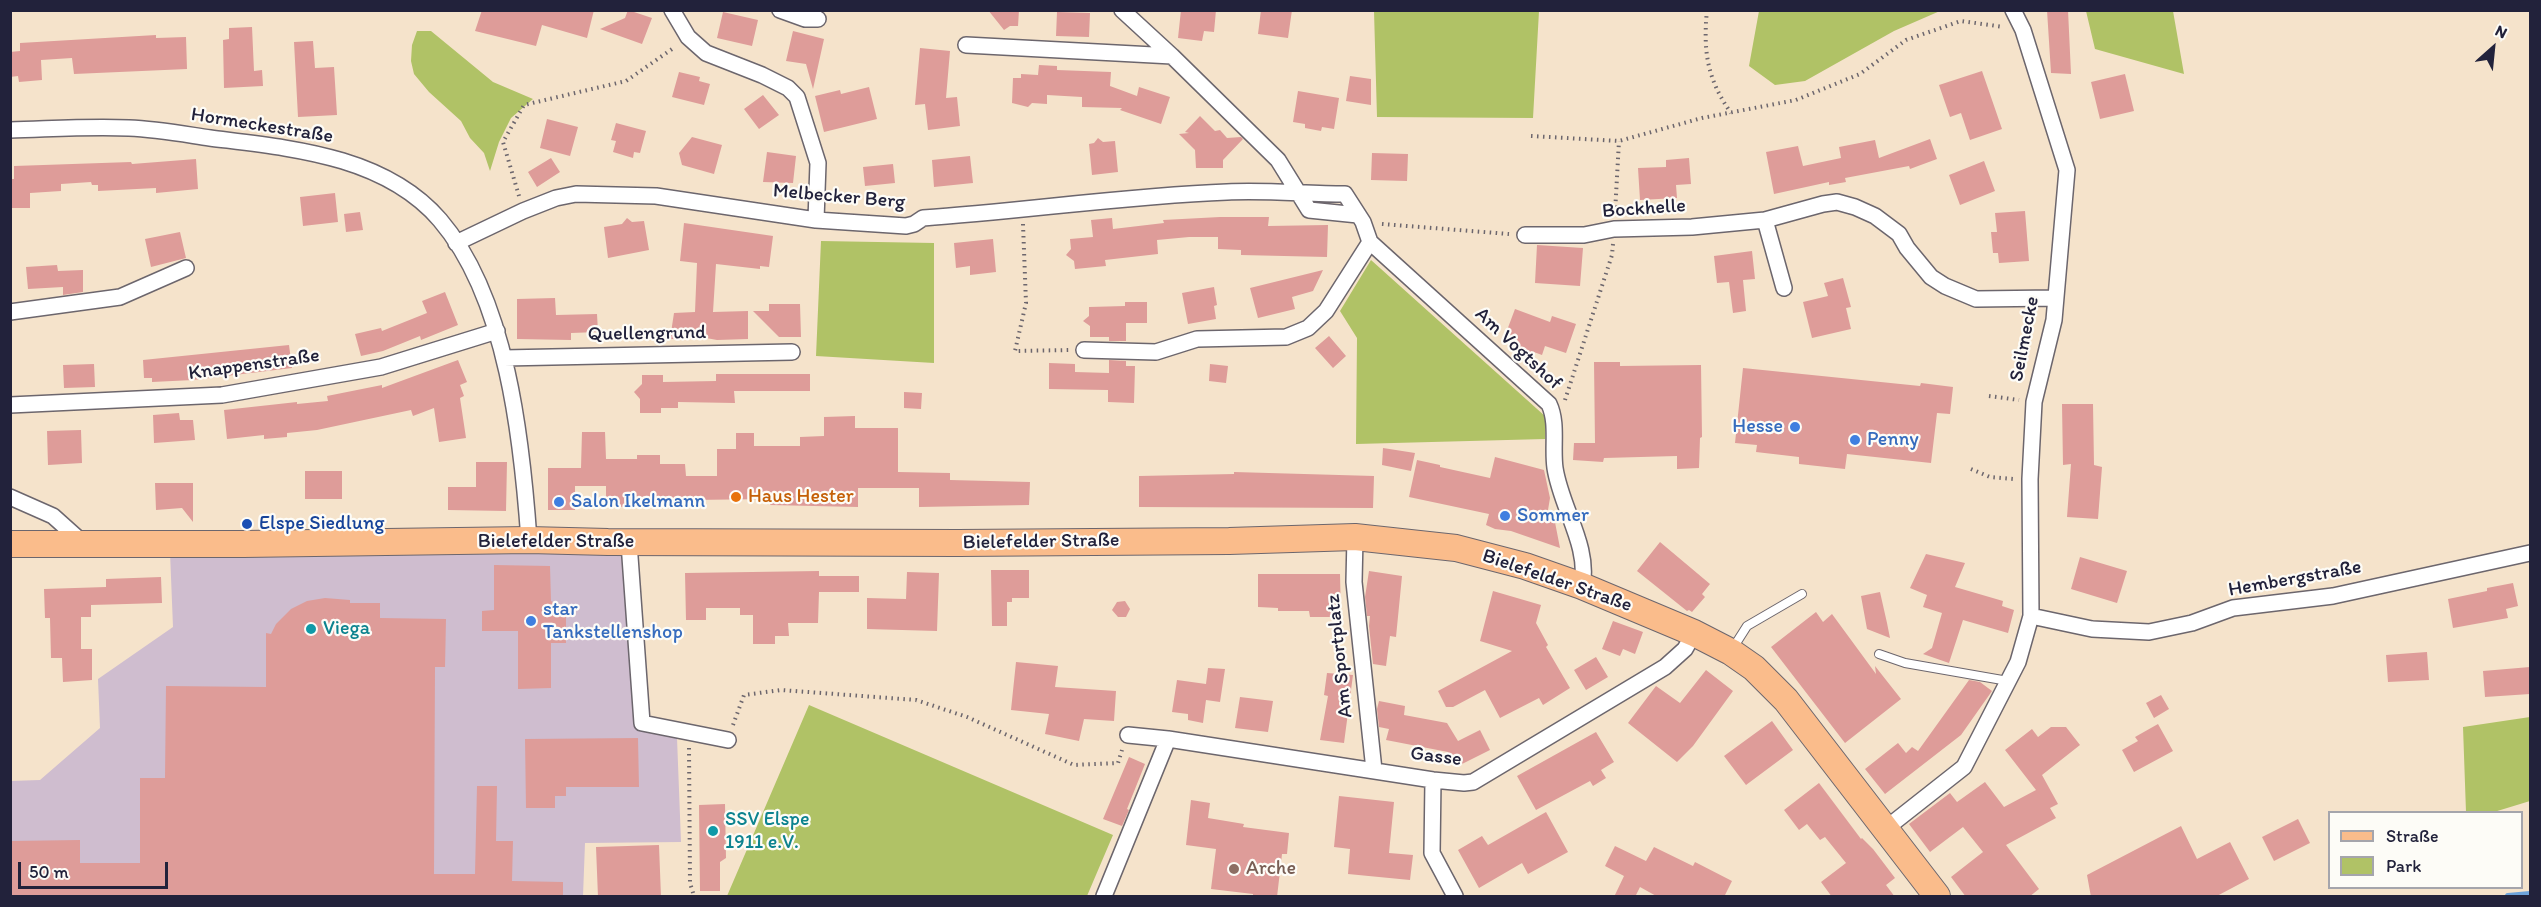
<!DOCTYPE html>
<html>
<head>
<meta charset="utf-8">
<style>
  body { margin:0 }
  #map { position:relative; width:2541px; height:907px; overflow:hidden; background:#f5e3cb; font-family:Itim,sans-serif }
  canvas { display:block }
  .frame { position:absolute; inset:0; border:12px solid #22223b; pointer-events:none }
  .legend { position:absolute; left:2328px; top:811px; width:195px; height:78px; box-sizing:border-box; background:#fdfcf7; border:2px solid #a5a5ac; margin:0; padding:8px 10px; list-style:none; font-size:18px; color:#22223b }
  .legend li { display:flex; align-items:center; gap:12px; height:30px }
  .legend b { width:30px; border:2px solid #a5a5ac }
  .north { position:absolute; left:2463px; top:18px; width:60px; height:60px; -webkit-text-stroke:4px #fdfcf7; paint-order:stroke; rotate:27deg; font-size:16px; font-weight:700; line-height:24px; text-align:center; color:#22223b }
  .north::after { content:''; display:block; margin:auto; width:21px; height:27px; background:#22223b; clip-path:polygon(50% 0,100% 100%,50% 72%,0 100%) }
  .scale { position:absolute; left:18px; top:862px; width:150px; height:27px; box-sizing:border-box; border:3px solid #22223b; border-top:0; padding-left:8px; font-size:18px; line-height:21px; white-space:nowrap; color:#22223b; -webkit-text-stroke:4px #fdfcf7; paint-order:stroke }
</style>
</head>
<body>
<div id="map">
<canvas width="2541" height="907"></canvas>
<div class="frame"></div>
<ul class="legend">
<li><b style="height:8px;background:#fabc8b"></b>Straße</li>
<li><b style="height:16px;background:#b0c266"></b>Park</li>
</ul>
<div class="north">N</div>
<div class="scale">50 m</div>
</div>
<script>
const context = document.querySelector('canvas').getContext('2d');
context.lineJoin = 'round';
function fillPath(path, color) {
  context.fillStyle = color;
  context.fill(path, 'evenodd');
}
function trace(path, color, width, dash) {
  context.strokeStyle = color;
  context.lineWidth = width;
  context.lineCap = dash ? 'butt' : 'round';
  context.setLineDash(dash || []);
  context.stroke(path);
}
function write(font, color, halo, rows, align = 'center') {
  context.font = font + ' Itim,sans-serif';
  context.lineWidth = 4.5;
  context.setLineDash([]);
  context.textBaseline = 'middle';
  context.strokeStyle = halo;
  context.fillStyle = color;
  for (const [text, x, y, turn = 0] of rows) {
    context.save();
    context.translate(x, y);
    context.rotate((+turn || 0) * Math.PI / 180);
    context.textAlign = isNaN(turn) ? turn : align;
    if (halo) context.strokeText(text, 0, 0);
    context.fillText(text, 0, 0);
    context.restore();
  }
}
const industrial = new Path2D(`
  M170 552 623 554 639 725 677 738 681 842 585 843 583 896H11L10 781 40 780 100 728 98 679 173 627Z`);
const green = new Path2D(`
  M1374 11H1539L1533 118 1377 117Z
  M1759 11V10L1940 11 1894 31 1805 81 1775 85 1749 66Z
  M2086 11H2173L2184 74 2095 49Z
  M417 31H431L493 82 533 99 511 118 499 142 490 171 484 153 470 138 461 121 429 92 414 74 411 61 412 45Z
  M821 241 934 243V363L816 356Z
  M1371 260 1546 417 1545 439 1356 444 1357 338 1340 311Z
  M809 705 1113 835 1087 896H727Z
  M2530 717V801L2494 812H2466L2463 727Z`);
const stream = new Path2D(`
  M2508 896 2530 894`);
const building = new Path2D(`
  M482 10H594L587 38 542 25 536 46 475 31Z
  M628 10 652 18 642 44 600 29 625 18Z
  M988 10H1019L1018 26H1010L1004 30Z
  M1181 10H1216L1214 32 1204 31 1202 41 1178 38Z
  M1261 10H1292L1288 38 1258 34Z
  M2047 10H2068L2071 74 2051 73Z
  M723 12 758 20 752 46 717 38Z
  M1057 12 1090 13 1089 37 1056 36Z
  M252 27 254 71 262 70 263 86 224 88 223 40 229 39V28Z
  M793 31 824 39 813 89 806 64 786 61Z
  M156 35V38L186 37 187 69 74 74 72 58 41 60 42 80 19 82 18 76 10 77V52L20 51V43Z
  M313 41 315 68 334 67 337 115 298 117 294 42Z
  M920 48 950 51 946 98 957 97 960 126 928 130 925 104 915 105Z
  M1039 65 1057 66V70L1111 72 1110 86 1137 96 1139 87 1170 97 1161 124 1120 110 1122 108 1082 107V97L1047 95V104L1032 103 1028 107 1012 103 1013 78H1021V74L1038 75Z
  M1982 71 2002 129 1970 140 1961 113 1950 117 1939 85Z
  M679 72 700 77 699 81 710 84 704 105 672 97Z
  M2125 74 2134 111 2100 119 2091 82Z
  M1350 76 1371 79V105L1346 101Z
  M869 87 877 119 824 132 815 96 840 90 841 94Z
  M1298 91 1339 98 1334 129 1322 127 1321 131 1305 128V124L1293 122Z
  M763 95 779 115 759 129 744 109Z
  M1200 116 1215 131 1220 130 1227 138 1241 137 1243 139 1223 160V168H1196L1195 150 1179 134 1189 133 1185 132Z
  M547 119 578 127 570 156 540 148Z
  M616 123 646 131 640 153 634 152 633 158 613 152 616 141 611 140Z
  M692 137 722 145 714 174 682 165 679 153Z
  M1098 138 1103 142 1115 141 1118 172 1092 175 1089 144 1094 143Z
  M1930 139 1937 159 1910 169 1909 166 1845 178 1846 182 1829 185V182L1774 194 1766 152 1798 146 1803 166 1841 158 1839 147 1875 140 1879 158Z
  M767 152 796 156 793 183 763 182Z
  M1372 153 1408 154 1407 181 1371 180Z
  M970 156 973 183 934 187 932 160Z
  M551 158 560 172 537 187 528 172Z
  M1689 158 1691 184 1676 185 1677 198 1640 200 1638 168 1666 167V160Z
  M196 159 198 189 156 193V188L98 191V185H92L91 182 61 184V191L30 193V208H10V179H14V166L131 162 132 164Z
  M1984 161 1995 191 1960 205 1949 175Z
  M893 164 895 183 865 186 863 167Z
  M335 193 338 222 303 226 300 197Z
  M2025 211 2029 261 1999 263 1998 253H1993L1991 232H1997L1995 213Z
  M360 212 363 230 346 232 344 214Z
  M1220 217H1269L1268 226 1328 225 1327 257 1241 255V250L1218 249V237H1189L1157 240 1158 254 1105 260 1106 266 1075 269 1074 261 1066 255 1071 249 1070 239 1093 237 1091 220 1112 218 1113 229 1164 223 1163 220Z
  M627 218 632 222 644 221 649 250 608 258 604 227 622 224Z
  M684 223 773 236 769 267 760 266V269L716 264 713 312 748 311V339L717 340 690 335V339H670L674 313 695 312 697 263 680 261Z
  M180 232 186 258 151 267 145 239Z
  M993 239 996 272 970 275V266L956 268 954 243Z
  M1537 245 1583 248 1580 286 1535 283Z
  M1752 251 1755 279 1743 280 1746 311 1733 313 1729 282 1717 283 1714 256Z
  M57 265 58 271 83 270V292L63 295V287L28 289 26 267Z
  M1323 270 1313 291 1292 297 1295 309 1258 318 1250 288Z
  M1843 278 1851 307 1846 308 1851 329 1812 338 1803 302 1828 296 1824 283Z
  M1214 287 1217 305 1214 306 1216 319 1188 324 1182 293Z
  M445 292 458 325 421 340 420 336 383 351 361 356 355 334 381 328 382 331 427 313 422 301Z
  M555 298 556 315 597 314 598 332 571 333V340L517 339V299Z
  M1125 302H1147V323H1126V341H1109V337H1090V326L1083 321 1089 316V307L1125 306Z
  M769 304H800L801 337H779L753 311H769Z
  M1515 309 1550 322 1552 316 1576 324 1566 353 1545 346 1542 355 1531 351 1530 355 1513 349 1514 345 1503 341Z
  M1329 336 1346 356 1333 368 1315 348Z
  M289 345 292 368 193 380 152 382V378H144L143 360Z
  M458 360 467 382 460 385 464 396 460 398 466 438 439 442 434 408 413 416 411 410 317 430 287 433V437L264 439V435L227 439 224 410 297 402V404L328 401 327 396 382 385V388Z
  M1109 360 1126 361V366H1135L1134 403 1108 402V390L1049 389V363L1075 364V372L1109 373Z
  M1594 362H1620V366L1701 365 1702 437 1700 438 1699 468 1677 469V456L1604 458 1603 462 1573 460 1574 443H1595Z
  M94 364 95 387 64 388 63 365Z
  M1210 364 1228 366 1226 383 1209 381Z
  M1743 368 1920 386 1921 383 1953 387 1950 414 1937 413 1931 463 1847 454 1845 469 1799 464V457L1756 452 1757 445 1735 443Z
  M716 374H810V391H734L735 403 678 402V408H661V413H640V399L634 392 642 384V375H663V382L716 381Z
  M904 392 922 393 921 409 904 408Z
  M2062 404H2093L2094 465 2102 467 2098 519 2067 517 2071 464 2063 465Z
  M179 413 180 420H193L195 440 154 443 153 415Z
  M855 416V428H898V472L950 473V480L1030 482 1029 505 919 507V488H858V507L770 505V499L692 500V506L606 507V486H575V510H548V468H581L582 432H605L606 459H637V455H660V464H685L686 476H717V449H736V433H754V446H800V437L824 436V417Z
  M81 430 82 463 48 465 47 431Z
  M1383 448 1415 453 1411 471 1382 465Z
  M1495 457 1544 470 1550 498 1548 510 1553 512 1560 548 1511 531 1495 529 1486 525 1489 514 1409 497 1417 460 1440 465V467L1490 478Z
  M476 462H507L506 511 448 510V487H476Z
  M305 471H342V499H305Z
  M1234 472 1374 476 1373 508 1139 507V476L1234 474Z
  M155 483H193V522L182 508 156 510Z
  M1660 542 1710 584 1702 594 1705 597 1692 612 1689 610 1687 611 1637 571Z
  M1926 554 1965 563 1955 587 2003 601 2002 606 2014 610 2008 633 1963 620 1949 663 1923 654 1932 648 1942 613 1923 607 1927 595 1910 588Z
  M2080 557 2127 571 2117 603 2071 589Z
  M494 565 550 566 551 601 566 609V643H551V688L518 689V631H482V611L494 610Z
  M991 570H1029V598H1012V602H1007V626H992Z
  M819 571V576H859V592H819L818 623H788L789 636H775V644H753V615H740V608H706V620H686L685 573Z
  M1369 571 1402 576 1396 637 1390 636 1386 666 1373 664 1369 626 1370 616H1367L1365 597Z
  M907 572 939 573 937 631 867 629V598L906 599Z
  M1258 574H1340L1341 617H1310L1309 611H1278V608L1258 607Z
  M161 577 162 603 91 605V617H81V649H92V680L63 682 62 658H51L50 618H45L44 589 106 587V579Z
  M2513 583 2518 606 2506 609 2508 618 2453 628 2448 599 2487 591V588Z
  M1493 591 1541 605 1536 623 1548 645 1546 647 1570 688 1543 705 1539 698 1500 718 1485 690 1453 707H1446L1438 691 1512 651 1480 641Z
  M1880 592 1887 623 1890 638 1867 629 1861 596Z
  M325 598 350 600V603H380V618L446 619 445 667H435L434 874H475L477 786H497L496 841H513L512 881 563 882V897H10V841L80 840V863H140V778H165L166 686 266 687V633L271 634 276 624 291 609 307 601Z
  M1125 601 1130 609 1126 617H1118L1112 610 1117 602Z
  M1816 612 1823 622 1832 614 1876 674 1875 666 1901 699 1845 743 1771 647Z
  M1613 621 1643 632 1635 654 1623 649 1620 656 1602 649Z
  M2427 652 2429 680 2388 682 2386 655Z
  M1596 657 1608 677 1586 690 1574 670Z
  M1016 662 1058 666 1055 687 1116 691 1114 721 1084 719 1079 741 1045 734 1049 714 1011 710Z
  M2530 667V694L2485 697 2483 671Z
  M1208 668 1225 669 1220 702 1206 700 1203 723 1188 720V714L1172 712 1177 680 1206 684Z
  M1706 670 1733 691 1693 746 1677 762 1628 723 1656 686 1680 703Z
  M1327 673 1353 675 1344 743 1320 740 1328 696 1324 695Z
  M1969 680 1980 682 1992 691 1961 735 1885 794 1865 769 1898 743 1906 753 1912 747 1918 751Z
  M2161 695 2169 709 2154 718 2146 703Z
  M1240 697 1273 701 1268 732 1235 728Z
  M1379 701 1405 706 1404 715 1447 723 1458 741 1480 730 1490 750 1456 767 1448 752 1386 740 1389 729 1379 727 1377 709Z
  M1772 721 1793 750 1746 785 1724 756Z
  M2158 724 2173 751 2134 772 2122 750 2138 741 2135 737Z
  M2051 727H2066L2080 745 2042 775 2058 804 2050 808 2056 818 2006 845 2039 889 2029 897H1966L1951 877 1983 852 1963 827 1930 852 1909 824 1950 793 1957 802 1985 782 2004 807 2036 790 2005 750 2032 729 2038 737Z
  M1596 732 1614 762 1601 770 1606 778 1593 786 1590 781 1536 810 1517 776Z
  M638 738 639 787H566V796H555V808H526L525 739Z
  M1129 757 1145 764 1127 809 1129 810 1122 826 1103 819Z
  M1819 783 1861 839 1862 838 1873 849 1895 878 1886 885 1895 897H1832L1821 882 1846 863 1825 837 1820 840 1807 824 1799 830 1784 810Z
  M1339 796 1394 802 1389 853 1413 855 1410 880 1348 874 1350 849 1334 847Z
  M1191 800 1210 803 1208 818 1244 824 1243 827 1289 833 1287 854H1282L1277 897H1253V894L1211 889 1216 849 1186 845Z
  M725 804 726 858 720 862V891H700L699 805Z
  M1546 812 1568 852 1528 874 1522 863 1479 888 1458 850 1482 836 1488 845Z
  M2298 819 2310 843 2274 861 2262 837Z
  M2181 826 2197 859 2230 842 2249 879 2215 897H2091L2087 875Z
  M659 845 661 897H598L596 847Z
  M1615 846 1646 861 1654 847 1693 866 1695 862 1732 881 1724 897H1658L1640 887 1635 897H1614L1624 876 1605 866Z`);
const path = new Path2D(`
  M1707 10C1703 51 1707 79 1731 113
  M1531 136 1619 141 1702 118 1796 100 1860 74 1906 40 1961 21 2004 27
  M519 196 503 142 524 105 626 81 675 47
  M1615 213 1619 141
  M1023 224 1026 303 1015 351 1069 350
  M1382 224 1509 234
  M1989 396 2019 400
  M1565 400 1612 255 1613 244
  M1971 469 1990 477 2013 479
  M733 725 744 695 781 690 916 700 967 717 1074 765 1118 763 1122 750
  M689 748 690 883 694 896`);
const lane = new Path2D(`
  M1733 648 1747 626 1802 594
  M1879 654 1905 663 2008 681`);
const street = new Path2D(`
  M672 10 688 37 706 53 762 75 788 88 797 97 818 163 816 220
  M780 10 805 19H818
  M1122 10 1172 56 1278 160 1309 210 1358 215
  M966 45 1172 56
  M10 130C50 129 90 126 129 128 156 129 183 134 210 138 289 148 384 155 440 220 507 298 522 440 529 540
  M1765 220 1784 288
  M1525 235H1584L1614 229 1692 227 1765 220 1823 204 1837 202 1855 207 1875 216 1899 234 1907 248 1931 277 1945 286 1976 299 2055 298
  M456 243 523 211 556 198 576 194 656 196 816 220 906 226 914 224 923 218C1024 211 1125 196 1227 192 1266 190 1306 194 1345 194L1363 222 1370 242 1549 404C1558 423 1552 447 1555 468 1561 508 1590 546 1582 586
  M10 312 120 297 186 268
  M1084 350 1156 352 1197 339 1286 337 1308 328 1326 311 1370 242
  M504 358 792 352
  M10 405 222 395 381 367 497 331
  M10 497 53 516 82 542
  M1355 537 1354 582 1374 770
  M629 543 642 723 728 740
  M2031 616 2092 629 2149 632 2192 623 2233 608 2333 596 2530 553
  M1128 735 1168 739 1433 780 1464 783 1473 782 1665 667 1685 649 1694 633
  M1433 780 1432 853 1455 896
  M1884 830 1964 767 2018 662 2031 616 2030 479 2034 402 2054 320 2067 170 2023 30 2013 10
  M1104 896 1168 739`);
const primary = new Path2D(`
  M10 544H243L529 540 608 542 958 543 1229 541 1355 537 1456 548 1525 566 1582 586 1694 633 1731 652 1754 668 1786 700 1937 896`);
const markers = [
  [1795,427,6,"#3f7fe0"],
  [1855,440,6,"#3f7fe0"],
  [736,497,6,"#e8710a"],
  [559,502,6,"#3f7fe0"],
  [1505,516,6,"#3f7fe0"],
  [247,524,6,"#1a4fb4"],
  [531,621,6,"#3f7fe0"],
  [311,629,6,"#0f9aa8"],
  [713,831,6,"#0f9aa8"],
  [1234,869,6,"#8d6e63"]
];
const streetNames = [
  ["Hormeckestraße",262,126,9],
  ["Melbecker Berg",839,197,5],
  ["Bockhelle",1644,209,-4],
  ["Quellengrund",647,334,-1],
  ["Seilmecke",2025,339,-79],
  ["Am Vogtshof",1518,349,43],
  ["Knappenstraße",254,365,-8],
  ["Bielefelder Straße",556,542],
  ["Bielefelder Straße",1041,542,-1],
  ["Hembergstraße",2295,579,-10],
  ["Bielefelder Straße",1557,581,19],
  ["Am Sportplatz",1340,656,-96],
  ["Gasse",1436,757,7]
];
const shopNames = [
  ["Hesse",1783,427,"right"],
  ["Penny",1867,440],
  ["Salon Ikelmann",571,502],
  ["Sommer",1517,516],
  ["star",543,610],
  ["Tankstellenshop",543,633]
];
const foodNames = [
  ["Haus Hester",748,497]
];
const transitNames = [
  ["Elspe Siedlung",259,524]
];
const cultureNames = [
  ["Viega",323,629],
  ["SSV Elspe",725,820],
  ["1911 e.V.",725,843]
];
const educationNames = [
  ["Arche",1246,869]
];
fillPath(industrial, '#cfbdcf');
fillPath(green, '#b0c266');
trace(stream, '#6ea4db', 6);
fillPath(building, '#de9c99');
trace(lane, '#6c666d', 10);
trace(street, '#6c666d', 18);
trace(primary, '#6c666d', 28);
trace(path, '#6c666d', 4, [1.5, 4.5]);
trace(lane, '#fff', 8);
trace(street, '#fff', 15);
trace(primary, '#fabc8b', 26);
for (const [x, y, r, color] of markers) {
  const dot = new Path2D();
  dot.arc(x, y, r, 0, 2 * Math.PI);
  context.fillStyle = color;
  context.fill(dot);
  trace(dot, '#fdfcf7', 2);
}
write('20px', '#22223b', '#fdfcf7', streetNames);
write('20px', '#366cbe', '#fdfcf7', shopNames, 'left');
write('20px', '#c56008', '#fdfcf7', foodNames, 'left');
write('20px', '#164399', '#fdfcf7', transitNames, 'left');
write('20px', '#0d838f', '#fdfcf7', cultureNames, 'left');
write('20px', '#785e54', '#fdfcf7', educationNames, 'left');
</script>
</body>
</html>
